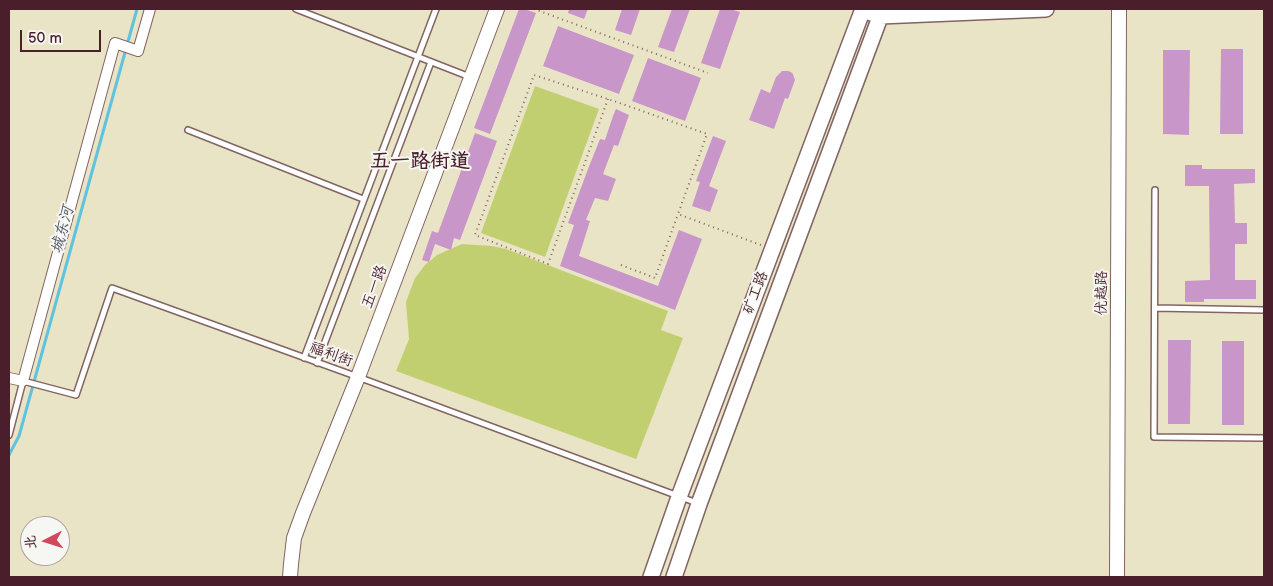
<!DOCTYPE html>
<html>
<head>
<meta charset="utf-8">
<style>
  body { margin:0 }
  #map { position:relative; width:1273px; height:586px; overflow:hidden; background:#eae4c7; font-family:"Balsamiq Sans","LXGW WenKai TC",sans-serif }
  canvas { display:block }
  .frame { position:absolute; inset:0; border:10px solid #4a1f2b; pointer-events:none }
  .north { position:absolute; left:20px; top:516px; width:50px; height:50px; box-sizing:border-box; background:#f6f6f2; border:1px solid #b1a0a2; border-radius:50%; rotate:265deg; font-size:14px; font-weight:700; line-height:20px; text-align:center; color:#4a1f2b }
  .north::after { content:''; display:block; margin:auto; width:18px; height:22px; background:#d1495b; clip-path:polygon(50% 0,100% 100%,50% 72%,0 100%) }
  .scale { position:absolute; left:20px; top:30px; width:81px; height:22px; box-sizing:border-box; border:2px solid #4a1f2b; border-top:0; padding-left:6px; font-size:15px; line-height:18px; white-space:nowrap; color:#4a1f2b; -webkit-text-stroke:4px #f6f6f2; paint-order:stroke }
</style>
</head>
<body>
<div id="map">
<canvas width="1273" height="586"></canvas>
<div class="frame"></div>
<div class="north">北</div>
<div class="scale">50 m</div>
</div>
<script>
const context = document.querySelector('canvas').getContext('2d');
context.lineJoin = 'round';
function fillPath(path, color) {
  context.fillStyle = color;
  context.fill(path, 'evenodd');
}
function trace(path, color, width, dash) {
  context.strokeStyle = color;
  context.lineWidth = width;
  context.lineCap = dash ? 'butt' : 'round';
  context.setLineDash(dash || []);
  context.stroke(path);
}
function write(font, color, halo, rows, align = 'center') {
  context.font = font + ' "Balsamiq Sans","LXGW WenKai TC",sans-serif';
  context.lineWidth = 4;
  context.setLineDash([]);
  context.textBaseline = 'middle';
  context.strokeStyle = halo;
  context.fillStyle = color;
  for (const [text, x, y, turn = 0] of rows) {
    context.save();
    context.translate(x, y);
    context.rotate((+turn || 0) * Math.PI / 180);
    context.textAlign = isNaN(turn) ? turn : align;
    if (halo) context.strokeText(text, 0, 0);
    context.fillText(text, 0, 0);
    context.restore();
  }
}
const green = new Path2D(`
  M535 86 599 109 545 257 481 233Z
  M462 244 492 246 506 249 668 311 661 330 683 338 636 459 396 371 409 339 406 302 415 278 425 265 437 255Z`);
const stream = new Path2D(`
  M9 455 19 436 137 9`);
const building = new Path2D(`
  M519 9H524L536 13 490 134 474 128Z
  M569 9H588L584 19 568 13Z
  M622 9H640L631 35 615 30Z
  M672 9H690L674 52 658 47Z
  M720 9H730L740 12 720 69 701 63Z
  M558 26 634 55 619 94 543 66Z
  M1221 49H1243V134H1220Z
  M1163 50H1190L1189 135 1163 134Z
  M648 58 701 78 685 121 632 101Z
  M782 71H788L791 72 793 74 795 80 788 99 785 98 774 129 749 120 761 89 770 93 776 77Z
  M616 109 629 115 618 146 614 145 603 174 616 179 608 201 595 198 586 220 590 221 579 256 658 286 679 230 702 239 675 310 560 266 574 225 568 223 588 169 600 139 605 140 613 116Z
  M475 133 497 141 460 240 454 238 451 250 435 244 429 262 422 260 432 231 438 233Z
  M713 136 726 141 709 186 718 190 710 212 692 206 700 182 696 181Z
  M1185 165H1202V169H1255V183L1234 184 1235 223H1247V244H1235V280H1256V299H1204V302H1185V281L1210 280 1209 186H1185Z
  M1168 340H1191L1190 424H1168Z
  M1222 341H1244V425H1222Z`);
const path = new Path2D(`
  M534 9 708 73
  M608 99 548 264 475 235 534 75 614 101 707 134 678 214 761 245
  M621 265 655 278 678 214`);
const lane = new Path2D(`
  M296 9 470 77
  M188 130 363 199
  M1155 190 1154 437 1264 438
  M1155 308 1264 310
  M304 358 436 9
  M317 363 431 62
  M9 435 23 381 76 395 112 288 358 377 697 503`);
const street = new Path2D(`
  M9 378 23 381 115 43 138 51 150 9`);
const secondary = new Path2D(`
  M290 577 291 564 294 538 303 513 358 377 497 9
  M1117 577 1119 9`);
const primary = new Path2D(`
  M871 13 880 16 1046 9
  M651 577 679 497 863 9
  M674 577 699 504 883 9`);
const streetNames = [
  ["五一路",375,287,-69],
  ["矿工路",756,293,-69],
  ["优越路",1102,293,-90],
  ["福利街",331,355,20]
];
const waterNames = [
  ["城东河",63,230,-75]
];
const districtNames = [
  ["五一路街道",420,162]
];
fillPath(green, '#c2cf71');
trace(stream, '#60c3de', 3);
fillPath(building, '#c996c9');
trace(lane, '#826462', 8);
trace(street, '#826462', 12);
trace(secondary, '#826462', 16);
trace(primary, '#826462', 18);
trace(path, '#826462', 2, [1, 4]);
trace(lane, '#fff', 5);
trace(street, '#fff', 10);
trace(secondary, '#fff', 14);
trace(primary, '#fff', 15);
write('15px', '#4a1f2b', '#f6f6f2', streetNames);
write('italic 16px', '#52586a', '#f6f6f2', waterNames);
write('bold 20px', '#4a1f2b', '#f6f6f2', districtNames);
</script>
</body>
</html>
